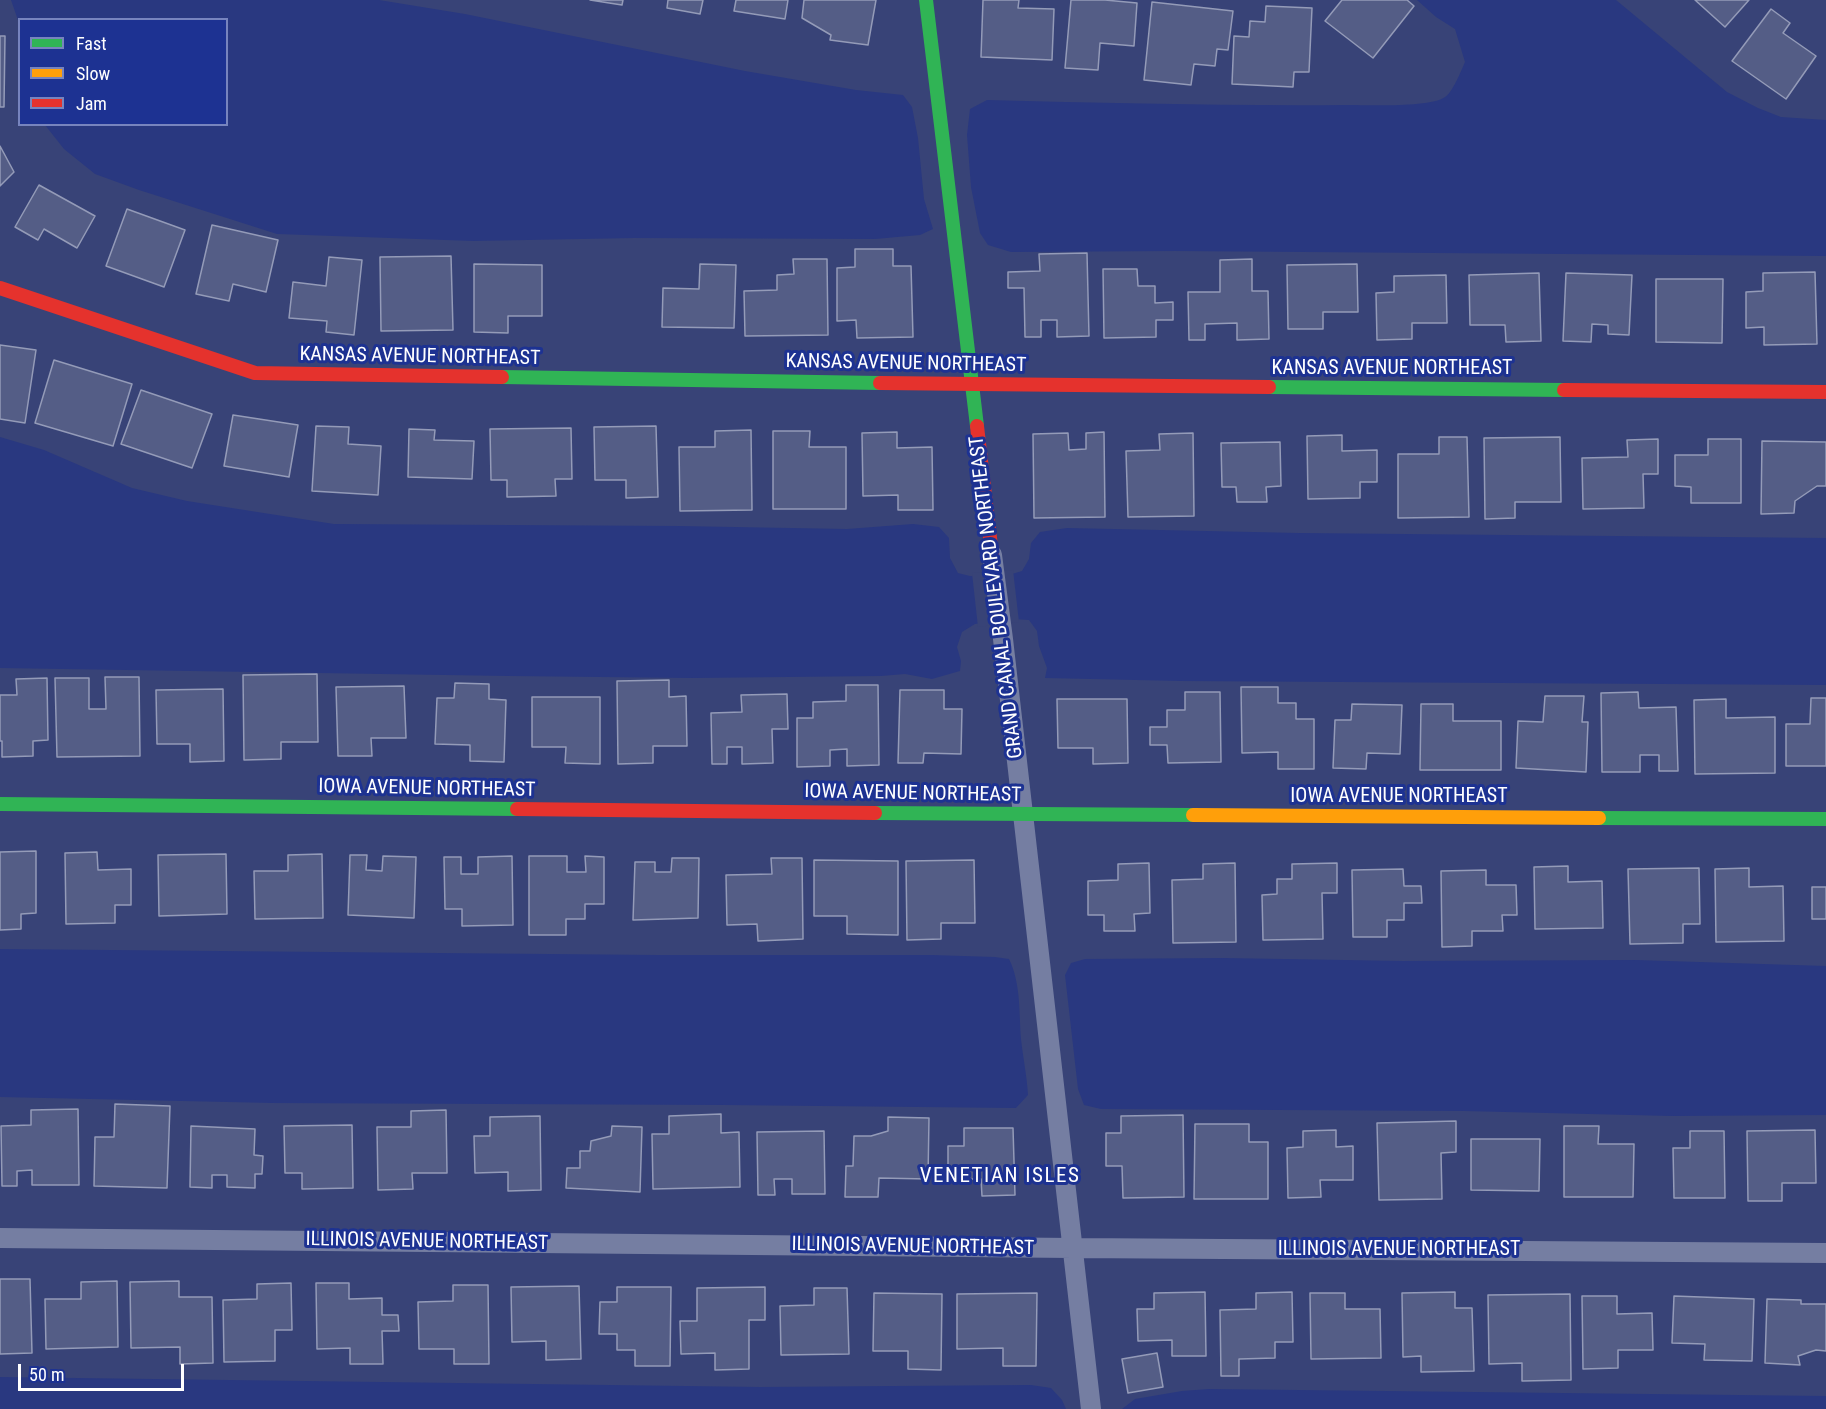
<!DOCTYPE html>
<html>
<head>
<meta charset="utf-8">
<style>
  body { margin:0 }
  #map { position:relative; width:1826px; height:1409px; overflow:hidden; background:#384377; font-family:"Roboto Condensed",sans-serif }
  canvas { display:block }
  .legend { position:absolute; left:18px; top:18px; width:210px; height:108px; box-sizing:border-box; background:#1d3292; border:2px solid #7784be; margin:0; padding:8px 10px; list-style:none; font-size:18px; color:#fff }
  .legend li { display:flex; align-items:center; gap:12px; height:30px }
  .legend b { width:30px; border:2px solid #7784be }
  .scale { position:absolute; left:18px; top:1364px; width:166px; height:27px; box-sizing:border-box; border:3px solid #fff; border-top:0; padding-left:8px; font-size:18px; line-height:21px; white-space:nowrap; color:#fff; -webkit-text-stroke:4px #1d3292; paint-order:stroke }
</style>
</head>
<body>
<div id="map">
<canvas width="1826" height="1409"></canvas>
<ul class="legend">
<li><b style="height:8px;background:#30b455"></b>Fast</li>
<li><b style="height:8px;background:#ff9f0a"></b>Slow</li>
<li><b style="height:8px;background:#e5322d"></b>Jam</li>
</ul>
<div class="scale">50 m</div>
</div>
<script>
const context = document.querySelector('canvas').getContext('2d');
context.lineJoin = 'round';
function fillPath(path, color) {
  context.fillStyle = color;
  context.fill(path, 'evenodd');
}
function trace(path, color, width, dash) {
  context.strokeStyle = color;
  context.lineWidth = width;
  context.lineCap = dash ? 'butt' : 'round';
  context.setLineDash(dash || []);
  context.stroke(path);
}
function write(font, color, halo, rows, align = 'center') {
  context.font = font + ' "Roboto Condensed",sans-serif';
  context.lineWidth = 6;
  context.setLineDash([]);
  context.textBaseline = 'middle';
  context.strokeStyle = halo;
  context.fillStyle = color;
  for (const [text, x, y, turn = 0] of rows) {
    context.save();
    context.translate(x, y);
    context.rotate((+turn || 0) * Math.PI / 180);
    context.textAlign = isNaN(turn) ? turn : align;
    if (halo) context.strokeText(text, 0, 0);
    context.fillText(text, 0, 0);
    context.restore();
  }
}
const water = new Path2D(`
  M11 0H379L465 14 745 71 856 90 903 95 912 107 918 138 924 199 933 229 920 235 875 239 635 238 473 241 277 234 139 190 95 174 64 149 45 125 226 124V20H20L19 23Z
  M1417 0H1616L1727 92 1758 108 1781 117 1826 120V256L1175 251 1011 252 988 245 980 233 971 187 967 135 970 109 987 100C1107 103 1227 106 1346 105 1366 105 1430 108 1445 97 1453 92 1461 71 1465 62L1455 29 1436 17Z
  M0 437 44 450 132 488 187 501 334 524 678 526 847 529 913 524 939 527 949 538 950 558 958 573 970 576 1012 574 1022 571 1029 559 1031 543 1040 532 1067 528 1299 533 1826 538V685L1182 681 1045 678 1047 668 1039 646 1037 631 1029 620 1013 619 975 624 962 632 957 647 961 661 960 671 932 679 905 674 881 676 692 678 509 676 0 668Z
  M0 949 657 955H931L995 957 1009 959C1021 983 1019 1013 1021 1039 1023 1058 1027 1076 1028 1095L1016 1108 724 1105 273 1103 0 1097Z
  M1223 958 1404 961 1636 960 1826 966V1115L1672 1116 1464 1111 1101 1109 1084 1105 1078 1089 1065 975 1071 963 1085 959Z
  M0 1377 761 1387 1031 1385 1051 1388 1062 1400 1066 1409H0Z
  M1209 1389 1826 1396V1409H1122L1135 1399 1182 1391Z`);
const pier = new Path2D(`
  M1013 570 1019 622 978 627 972 573Z`);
const building = new Path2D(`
  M590 0H623L622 5Z
  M668 0H703L700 14 667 8Z
  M736 0H788L785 19 734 11Z
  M804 0H876L868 45 830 40 831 35 802 18Z
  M983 0H1019L1018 8 1054 9 1052 60 981 57Z
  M1071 0H1105L1137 3 1134 46 1100 43 1098 70 1065 68Z
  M1342 0H1407L1414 6 1373 58 1325 21Z
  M1695 0H1749L1725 27Z
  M1152 2 1233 11 1228 50 1217 49 1215 66 1194 64 1191 85 1144 80Z
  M1266 6 1312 8 1309 72H1294L1293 87 1232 84 1234 36 1249 37 1250 21 1265 22Z
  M1771 9 1790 23 1783 33 1816 56 1786 99 1732 61Z
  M0 36H5L4 107H0Z
  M0 146 14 172 0 186Z
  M39 185 95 216 77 248 44 229 38 240 15 227Z
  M127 209 185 230 164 287 106 266Z
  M212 225 278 240 266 292 233 284 229 301 196 294Z
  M855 249H893V266H911L913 337 857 338 856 320 837 321V268L855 267Z
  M1087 253 1089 336 1057 337V320H1041V337H1025L1024 288H1008V272L1040 271 1039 254Z
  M451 256 453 330 381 331 380 257Z
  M329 257 362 260 354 335 326 332 327 321 289 318 293 282 326 286Z
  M793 259H827L828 335 745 336 744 291 777 290V275L794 274Z
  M1252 259V291H1268L1269 339 1237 340V323L1205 324V340H1189L1188 292H1220V260Z
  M474 264 542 265V316H508V333L474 332Z
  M700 264 736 265 734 328 662 327 663 288 699 289Z
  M1357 264 1358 312H1323V329H1288L1287 265Z
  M1103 269H1137L1138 286H1155V303L1173 302V320H1156V337L1104 338Z
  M1815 272 1817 344 1764 345V327L1746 328V292L1763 291V273Z
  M1539 273 1541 341 1506 342 1505 325H1470L1469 275Z
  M1566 273 1632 275 1629 335 1608 334V325L1592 324 1591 342 1563 341Z
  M1446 275 1447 323H1412V339L1377 340 1376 293 1394 292V276Z
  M1656 279H1723L1722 343 1656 342Z
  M0 345 36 350 25 423 0 419Z
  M54 360 132 384 113 446 35 423Z
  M141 390 212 414 192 468 121 444Z
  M233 415 298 425 289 477 224 466Z
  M316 426 349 427 348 444 381 446 378 495 312 491Z
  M656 426 658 497 626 498V480H595L594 427Z
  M571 428 572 479H555L556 496 507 497V480H491L490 429Z
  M409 429 435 430 434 440 474 441 472 479 408 477Z
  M751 430 752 510 680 511 679 447H715V431Z
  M773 431H810L809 447H846V509H773Z
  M897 432V448L932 447 933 510H898V495L863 496 862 433Z
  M1104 432 1105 517 1034 518 1033 434 1068 433 1069 450 1086 449V433Z
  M1193 433 1194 516 1128 517 1126 451 1160 450 1159 434Z
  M1342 435V451L1377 450V482H1360V498L1308 499 1307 436Z
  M1439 437H1467L1469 517 1398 518V454H1439Z
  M1560 437 1561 502H1515V518L1485 519 1484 438Z
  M1658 439V474H1643L1644 508 1583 509 1582 458 1628 457 1627 440Z
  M1708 439H1741V503H1691V487L1675 486V455H1708Z
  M1762 441 1826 442V486H1817L1795 501 1794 513 1761 514Z
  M1280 442 1281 486 1266 487 1267 502H1237L1236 487H1222L1221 443Z
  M317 674 318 742H281V759L244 760 243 675Z
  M105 677H139L140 756 57 757 55 678H89V709H106Z
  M47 678 48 740 33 741V756L2 757V741H0V695H17L16 679Z
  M669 680V697L686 696 687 746H653V763L618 764 617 681Z
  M455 683 489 684V699L506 700 504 762 470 761V745L435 744 437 698H454Z
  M846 685H878L879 765 847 766V749L830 750V766L797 767V718H813V702L846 701Z
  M404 686 406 738H371L372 756H338L336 687Z
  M1241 687H1278V703H1296V719H1314V769H1278V752L1242 753Z
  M223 689 224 761 190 762V744H157L156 690Z
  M900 690H944V709H962L961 754 924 753 923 763H898Z
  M1185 692H1220L1221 762 1168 763 1167 745H1150V727H1167V710H1185Z
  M1638 692 1639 708 1676 707 1678 771H1659V755H1640V772H1602L1601 693Z
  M787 694 788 729H772L773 763 742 764V747H727V764H712L711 713 742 712 741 695Z
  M1545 696H1584L1582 722H1588L1586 772 1516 768 1518 721 1543 722Z
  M532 697H600V764L565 763 566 747H532Z
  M1811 698H1826V766H1786V724H1810Z
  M1057 699H1127L1128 763 1093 764V748H1058Z
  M1726 699V718L1775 717V773L1695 774 1694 700Z
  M1352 704 1402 705 1400 754 1367 753 1366 769 1333 768 1335 720H1351Z
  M1421 704H1453V721H1501V770H1420Z
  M36 851V913L21 914V929L0 930V852Z
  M97 852 98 870 131 869V905H115V923L66 924 65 853Z
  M226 854 227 914 159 916 158 855Z
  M322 854 323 918 255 919 254 871H288V855Z
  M350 855H367L366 870 382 871 383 856 416 857 414 918 348 915Z
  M512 856 513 925 462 926V909H445L444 857H461V874H478V857Z
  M529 856H567V872H586L585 856 604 857V904H585V919H566V935H529Z
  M672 858H699L698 918 633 920 635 862H655V872H671Z
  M771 858H802L803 939 758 941 757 924 727 925 726 875 772 874Z
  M814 860 898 861V935L847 934V916H814Z
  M974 860 975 923H941V939L907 940 906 861Z
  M1149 863 1150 913 1134 914 1135 931H1104V915H1088V881L1118 880V864Z
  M1235 863 1236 942 1173 943 1172 880 1203 879V864Z
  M1337 863V893H1322L1323 939 1263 940 1262 895 1277 894V879H1292V864Z
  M1568 866V882L1602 881 1603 928 1535 929 1534 867Z
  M1699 868 1700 924H1683V943L1630 944 1628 869Z
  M1749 868V887L1783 886 1784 941 1716 942 1715 869Z
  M1403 869 1404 886H1421L1422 903H1404V920H1387V937H1353L1352 870Z
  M1486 870V885H1516L1517 915H1502L1503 931H1472V946L1442 947 1441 871Z
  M1812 887H1826V919H1812Z
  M115 1104 170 1106 167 1188 94 1186 95 1137H114Z
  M78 1109 79 1185H32V1170L17 1171V1186H2L1 1126 31 1125V1110Z
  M446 1110 447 1173H412L413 1189 378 1190 377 1127H411V1111Z
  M721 1114V1133L739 1132 740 1187 653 1189 652 1134H669V1116Z
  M1183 1115 1184 1197 1123 1198 1122 1166H1106V1133H1121V1116Z
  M540 1116 541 1190 508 1191V1172L475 1173 474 1136H490V1117Z
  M888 1117 929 1118 928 1179 879 1178 878 1197H845L846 1166H853L854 1136H871L888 1131Z
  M1456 1121V1152L1441 1153 1442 1199 1379 1200 1377 1123Z
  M1195 1124H1249V1142H1268V1199H1194Z
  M352 1125 353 1188 302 1189V1173H285L284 1126Z
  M191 1126 255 1129 254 1155 263 1156 262 1174H255V1188L227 1187V1175H212V1188L190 1187Z
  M612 1126 642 1127 640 1192 566 1188 567 1168H580V1151H590L591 1141 611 1136Z
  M1564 1126H1599L1598 1144H1634L1633 1197H1564Z
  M964 1128H1013L1015 1195 982 1196 981 1179H948V1146H964Z
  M1336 1130V1147L1353 1146V1180H1320L1321 1197 1288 1198 1287 1148 1303 1147V1131Z
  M1815 1130 1816 1183H1782V1201H1748L1747 1131Z
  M824 1131 825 1194H792V1179H774L775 1195H758L757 1132Z
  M1690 1131H1724L1725 1198H1674L1673 1148H1690Z
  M1471 1139H1540L1539 1191 1471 1190Z
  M0 1279H30L32 1353 0 1354Z
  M117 1281 118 1347 46 1349 45 1299H81V1282Z
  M179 1281V1297H212L213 1363 180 1364V1347L131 1348 130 1282Z
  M291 1283 292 1330H275V1361L224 1362 223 1300 257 1299V1284Z
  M316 1283H349V1299L382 1298V1315H398L399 1331H382L383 1364H350V1348L317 1349Z
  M453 1285H488L489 1364H454V1349H419L418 1302 453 1301Z
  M579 1286 581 1359 546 1360V1341L512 1342 511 1287Z
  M617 1287H671L670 1366H635V1350H617V1334H599L600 1302H617Z
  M765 1287V1320H749V1369L715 1370V1353L681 1354 680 1321H697V1288Z
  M814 1288H847L849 1354 781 1355 780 1306 814 1305Z
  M1205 1292 1206 1356H1172V1340L1138 1341 1137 1309H1154V1293Z
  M1292 1292 1293 1342H1275V1358L1239 1359V1376H1221L1220 1310 1256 1309V1293Z
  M1455 1292V1308H1472L1474 1371 1421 1372V1356L1403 1357 1402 1293Z
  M874 1293 942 1294 941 1370 908 1369V1351H873Z
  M1037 1293 1036 1366H1003V1348L957 1349V1294Z
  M1310 1293H1345V1309H1380L1381 1358 1311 1359Z
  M1570 1294 1571 1380 1522 1381V1363L1489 1364 1488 1295Z
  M1582 1296H1617V1314L1652 1313 1653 1350H1618V1368L1583 1369Z
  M1674 1296 1754 1299 1752 1361 1704 1360 1705 1344 1672 1343Z
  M1767 1299 1801 1300V1304H1826V1351L1816 1350 1798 1356 1800 1365 1765 1363Z
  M1157 1353 1163 1387 1128 1393 1122 1359Z`);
const street = new Path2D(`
  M992 555 1003 639 1091 1409
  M0 1238 1073 1248 1826 1253`);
const fast = new Path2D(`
  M926 0 977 426
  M502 377 880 383
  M1269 387 1564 390
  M0 804 517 809
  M875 813 1193 815
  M1599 818 1826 819`);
const slow = new Path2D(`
  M1193 815 1599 818`);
const jam = new Path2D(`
  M0 288 255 373 502 377
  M880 383 1269 387
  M1564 390 1826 392
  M977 426 992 555
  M517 809 875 813`);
const streetNames = [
  ["KANSAS AVENUE NORTHEAST",420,357,1],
  ["KANSAS AVENUE NORTHEAST",906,364,1],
  ["KANSAS AVENUE NORTHEAST",1392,369],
  ["GRAND CANAL BOULEVARD NORTHEAST",997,597,-97],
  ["IOWA AVENUE NORTHEAST",427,789,1],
  ["IOWA AVENUE NORTHEAST",913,794,1],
  ["IOWA AVENUE NORTHEAST",1399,797],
  ["ILLINOIS AVENUE NORTHEAST",427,1242,1],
  ["ILLINOIS AVENUE NORTHEAST",913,1247,1],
  ["ILLINOIS AVENUE NORTHEAST",1399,1250]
];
const neighbourhoodNames = [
  ["VENETIAN ISLES",1000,1177]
];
fillPath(water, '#293880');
fillPath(pier, '#384377');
fillPath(building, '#545d86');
trace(building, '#949bb8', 1.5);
trace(street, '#757ea2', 20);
trace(fast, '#30b455', 14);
trace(slow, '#ff9f0a', 14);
trace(jam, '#e5322d', 14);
write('20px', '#fff', '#1d3292', streetNames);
context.letterSpacing = '1.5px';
write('21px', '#fff', '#1d3292', neighbourhoodNames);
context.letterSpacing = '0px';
</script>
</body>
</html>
